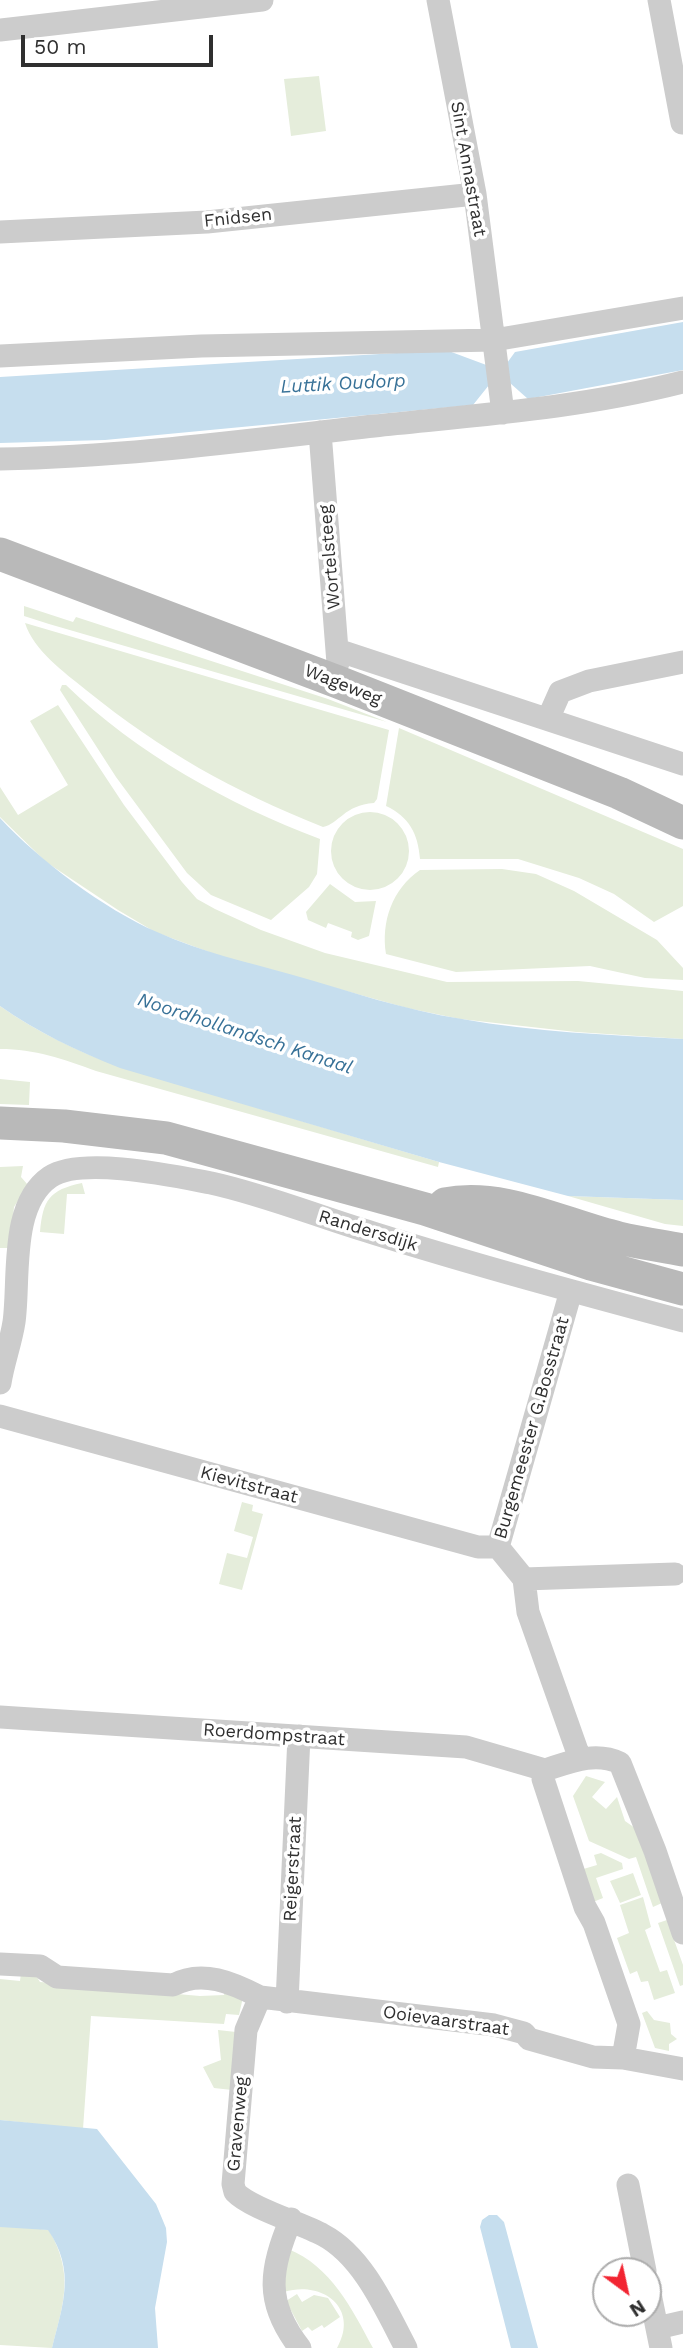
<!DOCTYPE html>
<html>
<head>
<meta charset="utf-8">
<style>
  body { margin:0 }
  #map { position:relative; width:683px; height:2348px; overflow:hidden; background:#fff; font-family:"Work Sans",sans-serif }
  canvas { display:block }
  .north { position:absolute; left:592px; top:2257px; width:70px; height:70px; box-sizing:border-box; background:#fff; border:2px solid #acacac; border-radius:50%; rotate:147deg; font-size:19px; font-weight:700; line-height:28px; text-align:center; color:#2f2f2f }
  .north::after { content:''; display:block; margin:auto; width:24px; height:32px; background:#f22532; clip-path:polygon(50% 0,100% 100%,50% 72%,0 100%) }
  .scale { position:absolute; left:21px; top:35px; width:192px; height:32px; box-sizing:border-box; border:4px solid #2f2f2f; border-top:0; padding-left:9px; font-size:21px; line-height:24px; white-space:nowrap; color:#2f2f2f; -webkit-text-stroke:5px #fff; paint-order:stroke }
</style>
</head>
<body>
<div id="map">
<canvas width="683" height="2348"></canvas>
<div class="north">N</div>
<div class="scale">50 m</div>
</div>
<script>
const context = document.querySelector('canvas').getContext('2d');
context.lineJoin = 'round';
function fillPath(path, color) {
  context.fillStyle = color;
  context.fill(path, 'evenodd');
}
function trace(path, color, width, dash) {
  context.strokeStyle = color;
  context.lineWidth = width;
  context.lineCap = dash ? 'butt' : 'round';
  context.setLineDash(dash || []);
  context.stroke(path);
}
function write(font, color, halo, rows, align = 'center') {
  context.font = font + ' "Work Sans",sans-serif';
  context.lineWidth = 7;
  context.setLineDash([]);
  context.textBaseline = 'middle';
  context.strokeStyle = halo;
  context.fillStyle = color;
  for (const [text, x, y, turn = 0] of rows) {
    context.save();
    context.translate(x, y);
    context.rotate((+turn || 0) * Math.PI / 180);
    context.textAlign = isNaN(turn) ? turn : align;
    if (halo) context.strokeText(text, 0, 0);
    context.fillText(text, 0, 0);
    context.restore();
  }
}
const green = new Path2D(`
  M319 76 326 131 291 136 284 79Z
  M24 606 73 622 76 617 328 699 387 722 49 624 24 616Z
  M25 623 389 730 377 799 374 803C344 805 339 824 323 827 231 790 163 752 86 690 64 672 34 651 25 623Z
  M62 685H66C137 754 228 804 320 839L317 874 309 887 271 920 211 895 187 873 116 777 60 690Z
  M58 705 124 805 182 882 197 899 215 909 261 930 325 953 447 982 578 981 683 991V1039L576 1032 460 1019 407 1008 217 955 155 932 118 910 46 862 0 817V787L18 815 68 785 30 721Z
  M399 728 683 849V906L654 922 614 894 579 878 518 859H420C418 833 409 817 386 806Z
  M331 851a39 39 0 1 1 78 0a39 39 0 1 1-78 0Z
  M502 869 536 874 574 891 657 940 683 968V980L645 978 590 966 456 972 386 954C381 922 392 889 420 870Z
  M330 884 355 902 376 901 369 936 358 940 351 937 352 932 328 923 326 928 308 920 306 912Z
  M0 1006C37 1032 77 1051 120 1067L439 1162 438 1167 96 1071C63 1059 35 1049 0 1049Z
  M0 1079 30 1082 29 1105 0 1104Z
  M23 1166 21 1177 28 1185 14 1207 10 1248H0V1167Z
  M82 1183 85 1194H67L64 1234 40 1232C43 1200 49 1190 82 1183Z
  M568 1196 683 1200V1226L665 1224Z
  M242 1502 253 1505 252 1511 263 1514 242 1590 219 1584 227 1553 247 1558 253 1537 234 1531Z
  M586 1776 605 1782 592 1797 606 1809 617 1797 625 1821 635 1828 662 1903 653 1907 636 1857 629 1859 589 1841 573 1796Z
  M601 1853 622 1863 623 1869 596 1878 603 1898 593 1902 580 1870 597 1865 594 1855Z
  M633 1873 641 1895 620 1903 610 1881Z
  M643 1897 651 1927 645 1930 660 1972 667 1970 675 1993 654 2000 648 1981 641 1982 637 1971 630 1974 617 1938 629 1933 620 1905Z
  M667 1920 683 1965V1985L680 1986 658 1923Z
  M21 1973 35 1974 40 1982 200 1996 224 1995 225 1989 243 1997 239 2015 226 2014 224 2024 91 2016 83 2129 0 2120V1979L20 1981Z
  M647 2011 654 2020 670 2023 671 2034 677 2039 669 2044V2051L655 2048 642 2013Z
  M218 2030 236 2032 232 2090 214 2088 203 2067 221 2060Z
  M15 2226 49 2230C74 2274 64 2302 52 2348L0 2345V2227Z
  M288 2249C331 2266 352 2309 373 2348H337C360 2308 322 2280 284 2292Z
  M297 2294 302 2302 314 2295 328 2298 340 2317 324 2328 322 2325 312 2331 308 2327 302 2331 286 2301Z`);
const water = new Path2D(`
  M683 322V370L528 399 510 383 507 363 515 352Z
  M446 350 489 366V385L473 405 105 440 0 443V377Z
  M0 818C39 860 104 909 157 932 201 952 247 962 293 975 349 991 404 1010 462 1019 534 1032 610 1035 683 1039V1200L568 1196 439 1162 120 1068C77 1051 37 1032 0 1006Z
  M0 2120 97 2129 156 2204 166 2228 167 2242 155 2308 158 2348H52C63 2304 76 2271 48 2230L0 2227Z
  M489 2215H497L504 2222 538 2348H511L480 2227 482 2220Z`);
const street = new Path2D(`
  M438 0 475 194 503 413
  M659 0 682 123
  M0 30 262 0
  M0 232 207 222 475 194
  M0 356 201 346 494 340 683 308
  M320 432 338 663
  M0 459C125 457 250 440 374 426 478 415 582 408 683 382
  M337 650 683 764
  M548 719 560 692 589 681 683 662
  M571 1291 498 1547 524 1579 528 1612 580 1759
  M0 1383C3 1363 11 1342 14 1322 20 1280 9 1205 50 1177 81 1156 174 1176 211 1183 266 1195 319 1217 373 1233 475 1265 579 1293 683 1321
  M0 1416 478 1547H498
  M524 1579 675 1574
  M0 1717 466 1747 545 1770
  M545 1770 543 1779 585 1907 594 1923 629 2024 623 2058
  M545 1770C570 1762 595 1751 620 1763L655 1851 683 1933
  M0 1964 40 1966 57 1977 173 1985C202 1969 233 1983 260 1997L494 2025 524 2033 529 2039 593 2057 623 2058 683 2069
  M260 1997 246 2030 233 2184 235 2192C250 2208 301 2223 323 2235 363 2256 386 2310 406 2348
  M287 2002 299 1736
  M628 2185 645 2271
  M291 2219C270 2270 264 2302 300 2348
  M648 2284 661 2348
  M657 2328 683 2322`);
const secondary = new Path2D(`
  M0 554 338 682 619 793 683 823
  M0 1123 64 1126 166 1138 425 1209 591 1264 683 1289
  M445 1204C502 1192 564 1225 619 1238 640 1243 662 1246 683 1250`);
const streetNames = [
  ["Sint Annastraat",468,169,80],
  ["Fnidsen",238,218,-6],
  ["Wortelsteeg",330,557,-95],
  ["Wageweg",343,685,22],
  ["Randersdijk",368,1231,17],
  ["Burgemeester G.Bosstraat",532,1428,-74],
  ["Kievitstraat",249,1485,15],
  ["Roerdompstraat",274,1735,4],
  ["Reigerstraat",293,1869,-87],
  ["Ooievaarstraat",446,2021,8],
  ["Gravenweg",238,2124,-85]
];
const waterNames = [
  ["Luttik Oudorp",343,384,-3],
  ["Noordhollandsch Kanaal",245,1034,18]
];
fillPath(green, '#e5eddb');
fillPath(water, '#c6deee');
trace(street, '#ccc', 23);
trace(secondary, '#b9b9b9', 33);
write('18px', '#2f2f2f', '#fff', streetNames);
write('italic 19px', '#377197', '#fff', waterNames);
</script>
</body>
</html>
